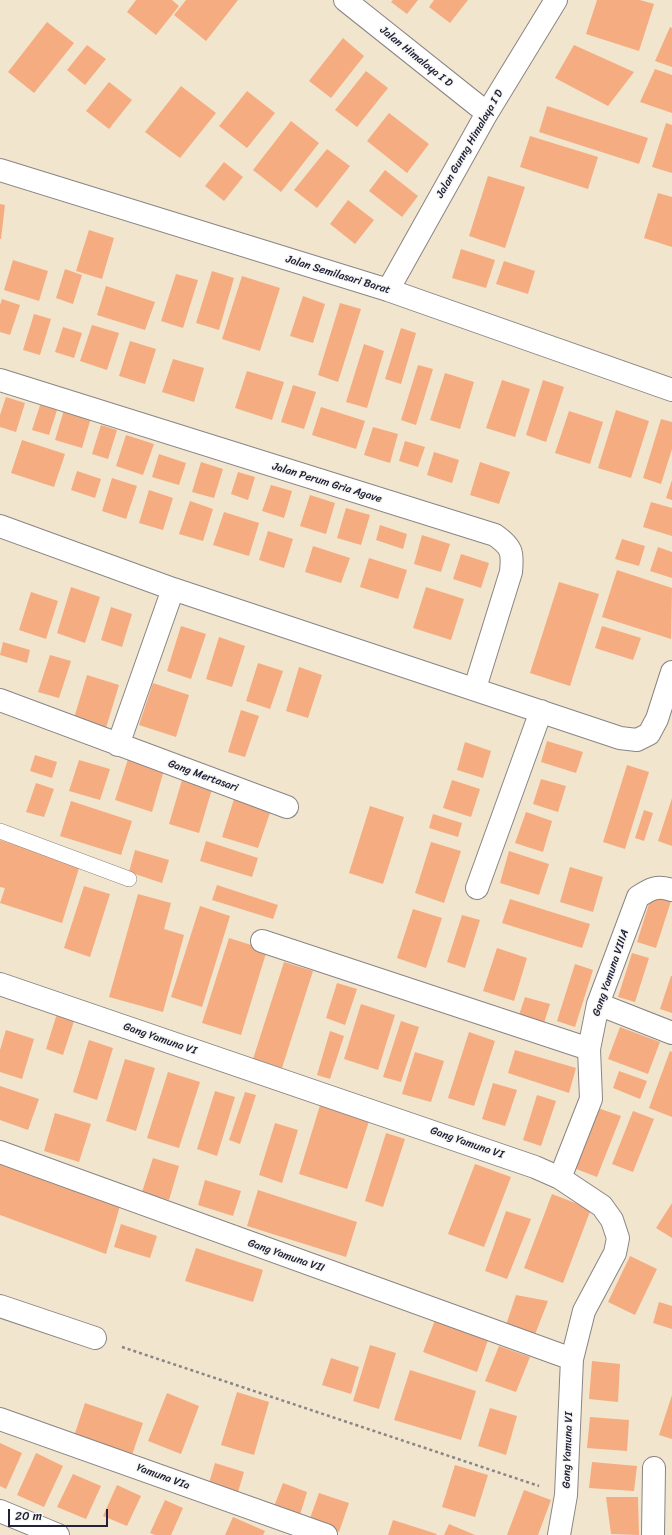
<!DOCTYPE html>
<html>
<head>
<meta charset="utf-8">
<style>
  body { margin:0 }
  #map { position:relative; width:672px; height:1535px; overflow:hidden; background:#f2e5ce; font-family:Sriracha,sans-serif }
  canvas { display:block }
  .scale { position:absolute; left:8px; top:1509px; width:100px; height:18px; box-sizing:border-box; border:2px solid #22223b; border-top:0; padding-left:5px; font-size:12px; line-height:14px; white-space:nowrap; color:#22223b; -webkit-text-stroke:3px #f6f6f2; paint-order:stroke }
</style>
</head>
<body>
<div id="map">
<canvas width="672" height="1535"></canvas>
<div class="scale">20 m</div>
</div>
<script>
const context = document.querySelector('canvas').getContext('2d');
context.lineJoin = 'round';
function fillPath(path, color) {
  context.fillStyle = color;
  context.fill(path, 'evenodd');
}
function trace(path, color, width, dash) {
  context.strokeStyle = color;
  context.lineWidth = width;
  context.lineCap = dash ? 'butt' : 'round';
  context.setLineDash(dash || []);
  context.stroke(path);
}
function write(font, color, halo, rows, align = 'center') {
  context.font = font + ' Sriracha,sans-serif';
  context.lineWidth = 3;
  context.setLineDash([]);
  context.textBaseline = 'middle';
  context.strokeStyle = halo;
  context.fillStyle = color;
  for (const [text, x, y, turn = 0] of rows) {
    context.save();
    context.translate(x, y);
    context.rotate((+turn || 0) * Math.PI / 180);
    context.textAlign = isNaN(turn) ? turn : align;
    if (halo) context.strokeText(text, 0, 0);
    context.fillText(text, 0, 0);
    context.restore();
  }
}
const building = new Path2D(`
  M136 0H172L179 6 156 35 127 12Z
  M186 0H238L206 41 174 15Z
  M393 0H418L407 14 391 2Z
  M434 0H468L450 23 429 7Z
  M597 0H640L654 4 639 51 586 34Z
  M47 22 74 43 34 93 8 72Z
  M670 27 672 28V67L655 61Z
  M343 38 364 56 331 98 309 81Z
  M87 45 106 59 85 85 67 70Z
  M574 45 634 72 608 106 555 78Z
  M655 69 672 75V113L640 102Z
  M366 71 388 88 357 127 335 110Z
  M109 82 132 100 109 129 86 111Z
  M181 86 216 113 180 158 145 132Z
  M247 91 275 113 247 148 219 126Z
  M547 106 648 138 639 164 539 132Z
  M389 113 429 144 407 173 367 141Z
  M291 121 319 143 281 192 253 170Z
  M666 123 672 125V173L652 167Z
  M530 136 598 157 588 189 520 167Z
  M327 149 350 166 317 208 294 190Z
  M224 162 243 177 224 201 205 186Z
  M385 170 418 196 402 217 369 191Z
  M488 176 525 187 505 248 469 236Z
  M658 193 672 197V247L644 238Z
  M348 200 374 220 355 244 330 224Z
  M0 204 5 205 1 239H0Z
  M89 230 114 238 102 279 76 271Z
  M461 249 495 260 486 288 452 278Z
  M13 260 48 271 39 301 4 290Z
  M504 261 535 271 528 294 496 284Z
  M65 269 82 275 73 304 56 298Z
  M212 271 234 278 219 330 196 323Z
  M176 274 198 280 183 328 161 321Z
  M242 276 280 288 260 351 222 339Z
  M106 286 155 302 145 330 97 315Z
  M303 296 325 304 313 343 290 336Z
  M2 299 20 305 10 335 0 332V305Z
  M340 303 361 309 338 382 318 375Z
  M34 314 51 319 40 355 23 350Z
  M92 325 119 333 107 370 80 361Z
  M63 327 82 333 74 358 55 352Z
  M401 328 416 333 401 384 385 379Z
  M130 341 156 349 145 384 119 376Z
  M364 344 384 351 367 408 346 402Z
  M173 359 204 368 194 402 162 392Z
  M418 365 433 369 416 425 401 420Z
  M247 371 284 382 272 420 235 408Z
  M445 373 474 382 460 429 430 420Z
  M502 380 530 389 515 437 486 428Z
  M543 380 564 387 546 442 526 435Z
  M293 385 316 392 304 429 281 422Z
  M6 397 25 403 16 432 0 427V415Z
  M40 405 57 410 49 435 32 430Z
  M321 407 365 421 356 449 312 435Z
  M64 410 91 418 82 448 55 440Z
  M616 410 649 421 631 478 598 468Z
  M569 411 603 422 590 464 555 453Z
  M661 419 672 422V449L661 484 643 478Z
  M101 425 117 430 108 459 92 454Z
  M373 427 398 434 390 463 364 455Z
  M126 435 154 444 143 475 116 466Z
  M22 440 65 454 54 487 11 473Z
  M405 441 425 447 418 467 399 461Z
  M434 452 459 460 452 483 427 475Z
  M159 454 186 463 179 485 152 477Z
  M201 462 223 469 214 498 192 492Z
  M480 462 510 472 499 504 470 495Z
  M77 471 101 479 95 498 71 490Z
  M238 472 255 477 248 500 231 494Z
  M112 478 137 486 126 519 102 511Z
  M672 480V500L666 498Z
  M271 485 292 491 284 518 262 511Z
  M149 490 173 498 163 530 139 523Z
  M310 495 335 503 326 534 300 526Z
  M190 501 213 509 203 541 179 534Z
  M651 502 672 508V536L643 527Z
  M346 508 370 515 361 545 337 538Z
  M224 512 259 523 249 556 213 545Z
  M380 525 407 534 403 549 376 540Z
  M268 531 293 539 284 568 259 560Z
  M422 535 450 544 441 572 414 564Z
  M622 539 645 546 639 566 615 559Z
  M313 546 350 558 341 583 305 572Z
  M658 547 672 552V578L650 571Z
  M461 554 489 563 481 588 453 579Z
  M369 558 407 570 398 599 360 587Z
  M617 570 672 588 671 639 602 617Z
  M559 582 599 594 570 686 530 673Z
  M71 587 100 597 85 643 57 633Z
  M426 587 464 599 451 640 413 628Z
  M31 592 58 601 46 639 19 630Z
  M111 607 132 614 122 647 101 640Z
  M181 626 206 634 191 679 167 671Z
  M602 626 641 638 633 660 595 648Z
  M219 637 245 646 232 687 206 679Z
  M3 642 30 650 27 663 0 655Z
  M50 655 71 661 59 698 38 692Z
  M258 663 283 671 270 709 246 701Z
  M299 667 322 675 308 718 286 711Z
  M87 675 119 685 106 728 74 718Z
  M153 683 189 695 176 737 139 725Z
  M241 710 259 716 245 757 228 752Z
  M547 741 583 752 576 773 541 762Z
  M465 742 491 751 483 778 457 770Z
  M35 755 57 762 52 778 30 771Z
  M128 759 164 770 152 812 115 800Z
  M79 760 110 769 100 800 69 791Z
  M627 765 649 772 625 849 603 842Z
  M541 779 566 786 558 812 533 804Z
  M182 780 212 789 199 833 169 824Z
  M452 780 480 789 471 817 443 808Z
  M36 783 54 789 44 817 26 812Z
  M235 796 272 807 258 848 222 837Z
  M672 798V846L658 841Z
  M71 801 132 821 121 855 60 836Z
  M370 806 404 817 383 884 349 873Z
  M644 810 653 813 644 841 635 838Z
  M526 812 552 821 543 852 515 843Z
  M433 814 462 823 458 837 429 828Z
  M0 840 80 865 62 923 0 903 5 888 0 887Z
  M206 841 258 858 252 877 200 861Z
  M431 842 461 851 444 903 415 893Z
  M135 850 169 860 162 883 129 872Z
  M509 851 549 864 539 895 500 883Z
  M570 867 603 877 593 912 560 902Z
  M217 885 278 905 273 919 212 900Z
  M84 886 110 894 90 957 64 948Z
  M653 891 672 898 656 948 637 942Z
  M138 894 171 903 164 929 184 935 163 1012 109 997Z
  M510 899 590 924 582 948 502 923Z
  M200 906 230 916 202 1007 171 997Z
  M413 909 442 918 426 968 397 958Z
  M462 915 480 920 465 968 447 962Z
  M229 938 267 950 241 1035 202 1023Z
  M497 948 527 958 514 1001 483 991Z
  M632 953 649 958 635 1002 618 997Z
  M284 962 313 971 282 1068 253 1059Z
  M575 964 593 970 575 1027 557 1021Z
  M671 976H672V1013L660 1009Z
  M337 983 357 989 345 1025 326 1018Z
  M525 997 550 1004 543 1026 518 1018Z
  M361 1004 395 1015 378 1070 344 1059Z
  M59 1007 77 1012 63 1055 46 1049Z
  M401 1021 419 1027 401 1082 383 1077Z
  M620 1027 660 1042 648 1074 608 1059Z
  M6 1030 34 1039 22 1079 0 1072V1050Z
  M330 1031 344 1036 330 1079 317 1075Z
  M469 1032 495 1041 474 1106 448 1098Z
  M89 1040 113 1048 97 1100 73 1092Z
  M515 1050 576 1068 569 1093 508 1073Z
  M670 1051 672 1052V1117L649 1108Z
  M415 1052 444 1061 431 1102 402 1094Z
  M125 1059 155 1068 136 1131 106 1121Z
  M619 1071 647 1081 640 1099 613 1088Z
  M168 1072 200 1082 179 1148 147 1138Z
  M493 1083 517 1090 505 1126 482 1119Z
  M0 1086 39 1099 28 1130 0 1120Z
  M215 1091 235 1097 217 1156 197 1149Z
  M245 1092 256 1095 240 1144 229 1140Z
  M537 1095 556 1101 541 1146 523 1140Z
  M321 1102 370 1118 347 1189 299 1174Z
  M595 1107 621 1116 597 1177 571 1167Z
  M633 1111 654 1119 633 1172 612 1164Z
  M55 1113 91 1124 79 1162 44 1151Z
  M275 1123 298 1130 282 1183 259 1175Z
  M386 1133 405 1139 383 1207 365 1201Z
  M0 1155 122 1199 106 1254 0 1215Z
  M153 1158 179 1166 169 1200 142 1192Z
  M475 1164 511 1177 484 1247 448 1234Z
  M205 1180 241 1191 233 1216 198 1205Z
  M258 1190 357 1222 346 1257 247 1226Z
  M552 1194 591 1209 563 1283 524 1268Z
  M672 1203V1238L656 1228Z
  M506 1211 531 1219 507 1279 485 1271Z
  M121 1224 157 1236 150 1258 114 1247Z
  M196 1248 263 1270 253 1302 185 1281Z
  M630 1256 657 1269 635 1315 608 1302Z
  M516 1295 548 1301 534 1337 506 1325Z
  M659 1302 672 1306V1329L653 1323Z
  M435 1320 488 1340 477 1372 423 1352Z
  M370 1345 396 1353 379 1409 353 1401Z
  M499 1346 530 1357 516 1392 485 1381Z
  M331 1358 359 1367 351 1394 322 1385Z
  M592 1361 620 1364 618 1402 589 1399Z
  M410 1370 476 1391 461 1440 394 1420Z
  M237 1392 269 1402 254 1455 221 1445Z
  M167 1393 199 1406 181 1454 148 1441Z
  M672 1395V1439L659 1435Z
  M85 1403 143 1423 132 1455 74 1436Z
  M490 1408 517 1416 506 1455 478 1446Z
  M590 1417 629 1420 627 1451 587 1448Z
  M0 1443 22 1453 6 1489 0 1486Z
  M36 1453 63 1466 44 1507 17 1495Z
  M592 1462 637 1466 634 1491 589 1488Z
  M215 1463 244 1472 238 1492 209 1483Z
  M455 1465 488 1475 475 1517 442 1507Z
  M73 1474 101 1486 86 1519 57 1507Z
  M283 1483 307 1492 299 1518 273 1509Z
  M117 1485 141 1496 127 1526 103 1516Z
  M524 1490 551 1500 538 1535H507Z
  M319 1493 349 1503 339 1532 309 1521Z
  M606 1497H638L639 1535 611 1534Z
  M165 1500 183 1508 171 1535H155L150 1533Z
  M233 1517 265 1531 263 1535H225Z
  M393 1520 437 1534 436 1535H388Z
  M449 1524 475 1535H444Z`);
const path = new Path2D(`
  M122 1347 539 1486`);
const lane = new Path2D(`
  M0 831 129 879`);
const street = new Path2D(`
  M345 0 487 113
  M0 170 388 290 672 390
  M388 290 487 113 556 0
  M0 380 495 535C512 547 513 552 511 572L475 688
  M0 526 173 589 620 738 637 740 649 734 657 719 672 672
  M0 700 287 807
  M118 745 173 589
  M477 888 541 711
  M262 941 589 1049
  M0 984 535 1167 560 1178 602 1206 612 1220 618 1238 615 1253 584 1311 572 1359 566 1495 559 1535
  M598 1004 672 1033
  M0 1152 572 1359
  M560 1178 591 1099 589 1049 598 1004 638 897C650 889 657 885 672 890
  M0 1306 95 1338
  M0 1419 326 1535
  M0 1511 58 1535
  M653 1535 654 1468`);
const streetNames = [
  ["Jalan Himalaya I D",416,57,39],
  ["Jalan Gunng Himalaya I D",470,144,-60],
  ["Jalan Semilasari Barat",338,275,17],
  ["Jalan Perum Gria Agave",327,483,17],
  ["Gang Mertasari",203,776,20],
  ["Gang Yamuna VIIIA",611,973,-71],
  ["Gang Yamuna VI",160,1039,19],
  ["Gang Yamuna VI",467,1143,19],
  ["Gang Yamuna VII",286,1256,19],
  ["Gang Yamuna VI",568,1450,-88],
  ["Yamuna VIa",163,1477,20]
];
fillPath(building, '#f5ac80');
trace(lane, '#8a8484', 16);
trace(street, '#8a8484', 24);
trace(path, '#8a8484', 2.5, [3, 3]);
trace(lane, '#fff', 15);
trace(street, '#fff', 22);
write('11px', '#22223b', '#f6f6f2', streetNames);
</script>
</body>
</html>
